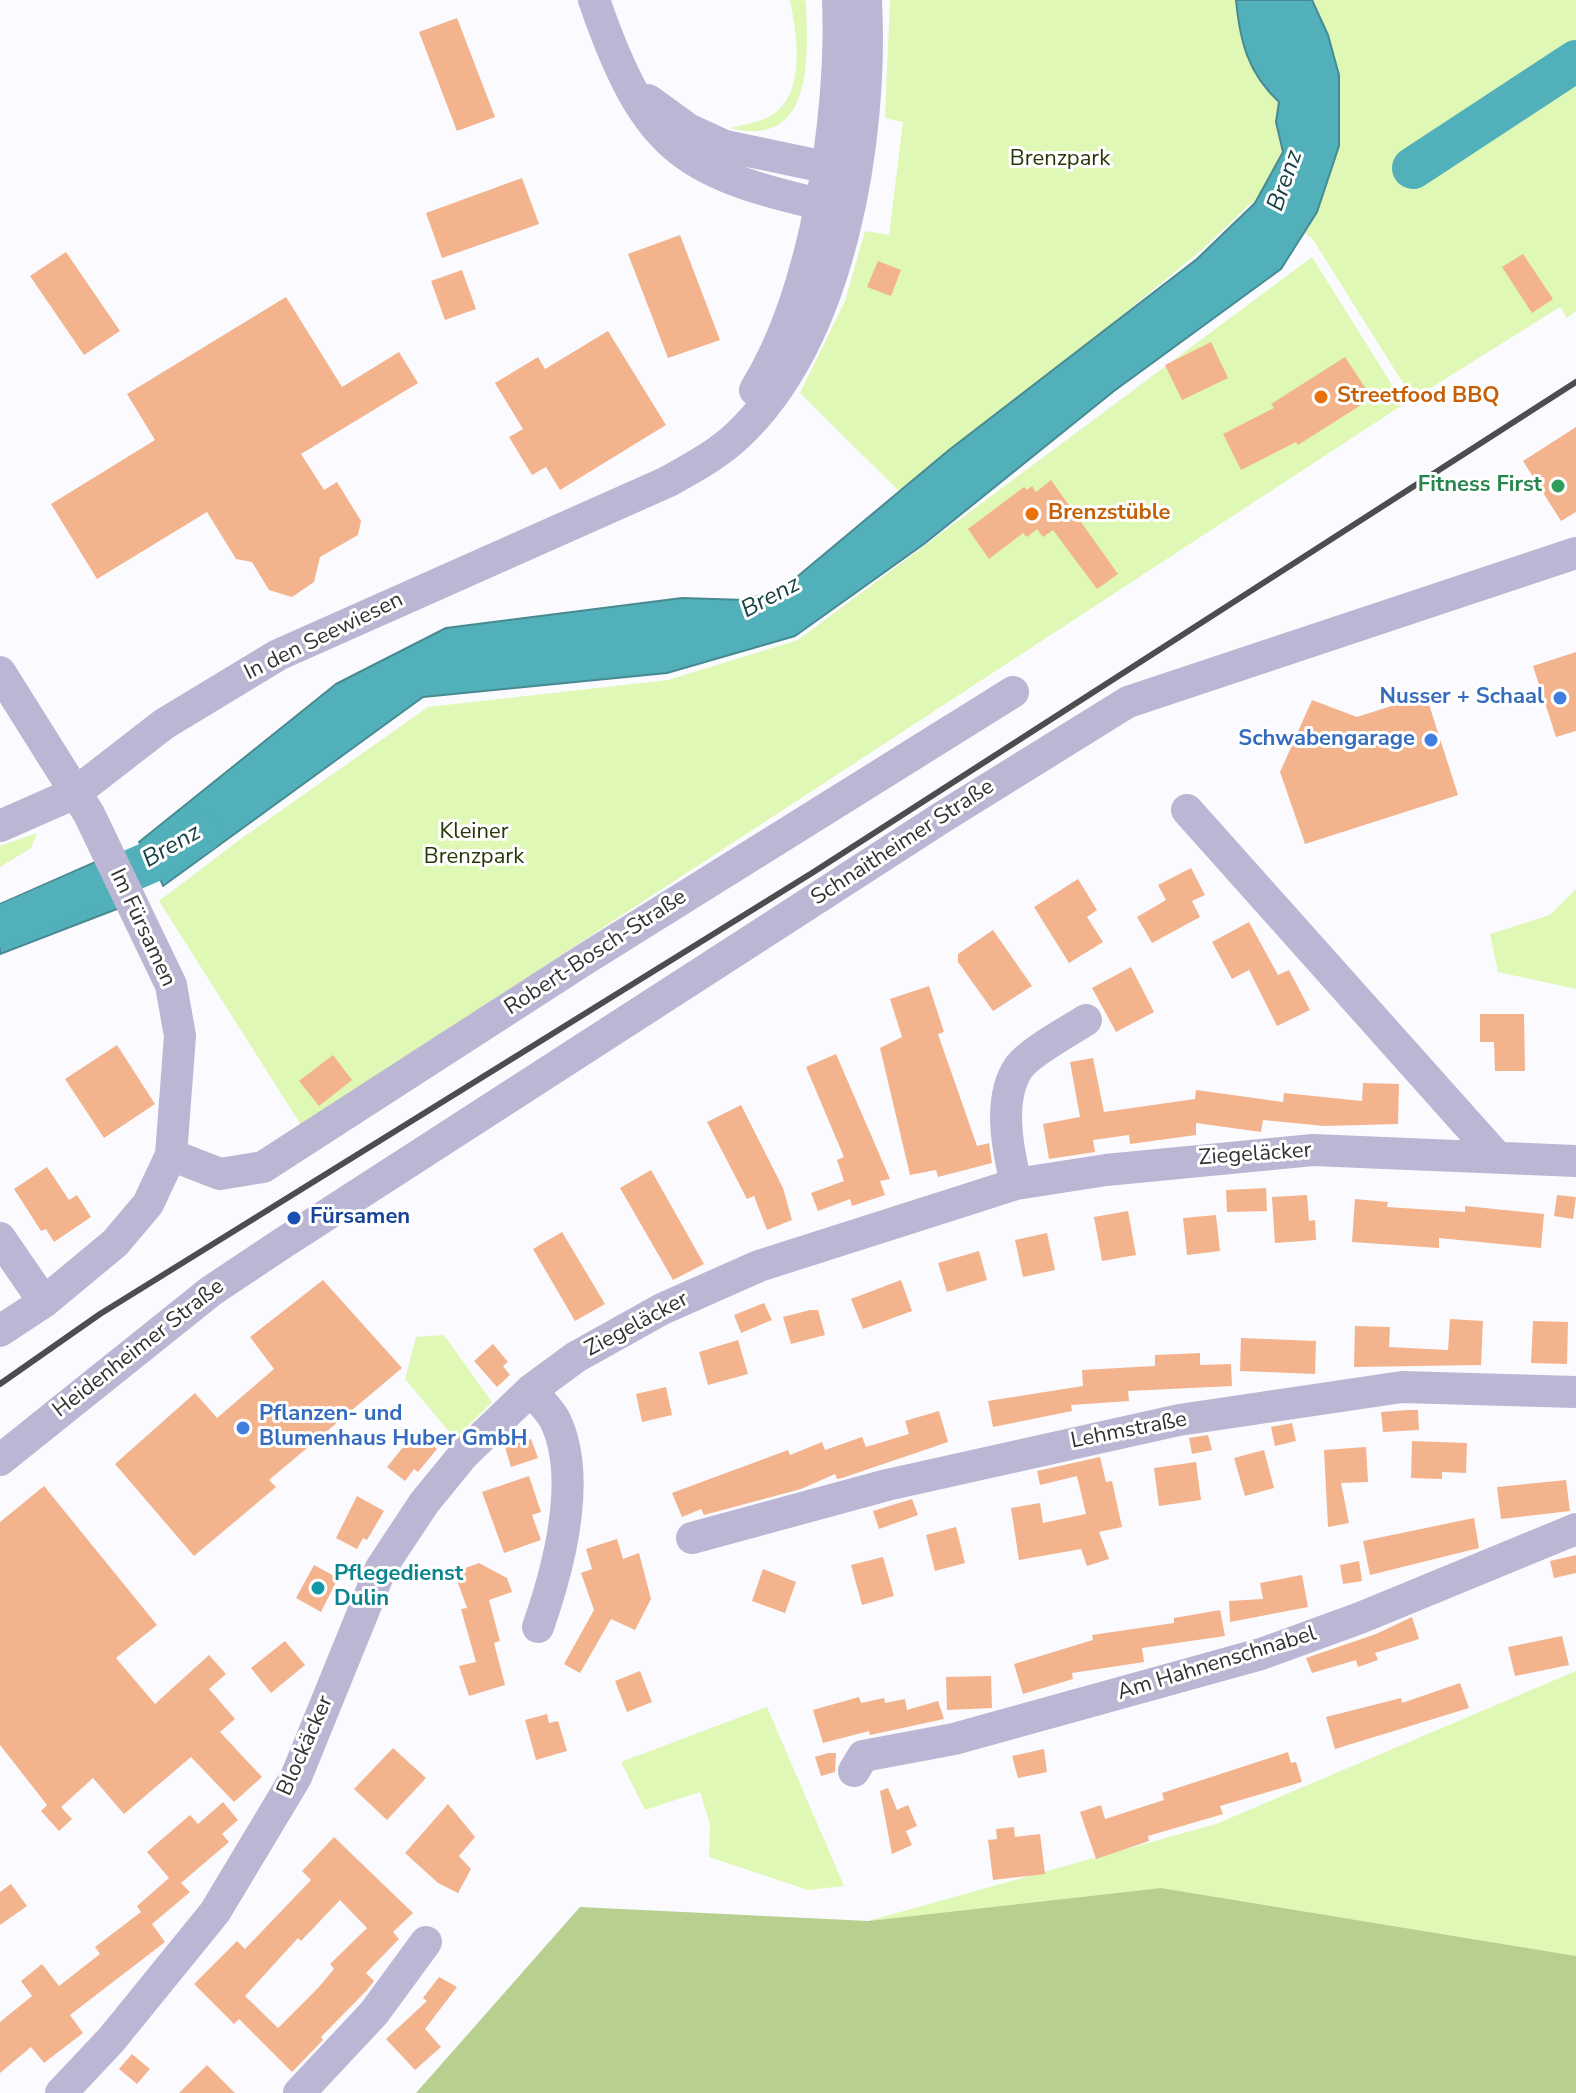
<!DOCTYPE html>
<html>
<head>
<meta charset="utf-8">
<style>
  body { margin:0 }
  canvas { display:block; background:#fafaff }
</style>
</head>
<body>
<canvas width="1576" height="2093"></canvas>
<script>
const context = document.querySelector('canvas').getContext('2d');
context.lineJoin = 'round';
function fillPath(path, color) {
  context.fillStyle = color;
  context.fill(path, 'evenodd');
}
function trace(path, color, width, dash) {
  context.strokeStyle = color;
  context.lineWidth = width;
  context.lineCap = dash ? 'butt' : 'round';
  context.setLineDash(dash || []);
  context.stroke(path);
}
function write(font, color, halo, rows, align = 'center') {
  context.font = font + ' "Nunito Sans",sans-serif';
  context.lineWidth = 6;
  context.setLineDash([]);
  context.textBaseline = 'middle';
  context.strokeStyle = halo;
  context.fillStyle = color;
  for (const [text, x, y, turn = 0] of rows) {
    context.save();
    context.translate(x, y);
    context.rotate((+turn || 0) * Math.PI / 180);
    context.textAlign = isNaN(turn) ? turn : align;
    if (halo) context.strokeText(text, 0, 0);
    context.fillText(text, 0, 0);
    context.restore();
  }
}
const green = new Path2D(`
  M790 0H805L806 5C808 60 813 149 730 128 741 125 756 123 767 118 808 98 797 35 790 0Z
  M890 0H1576V311L1567 318 1560 307 1413 399 1312 238 1252 202 1204 248 903 495 800 393 845 301 865 231 889 235 903 122 885 118Z
  M1312 257 1404 404 301 1125 159 901 242 838 428 707 668 680 798 640Z
  M37 833 31 848 0 867V846Z
  M1576 889V989L1498 972 1490 934 1550 915Z
  M444 1335 492 1402 455 1439 405 1379 416 1337Z
  M1576 1671V1956L1161 1888 868 1921 1216 1824Z
  M767 1707 844 1886 808 1890 709 1857 710 1824 700 1792 645 1810 621 1762Z`);
const forest = new Path2D(`
  M1161 1888 1576 1956V2093H416L580 1907 868 1921Z`);
const water = new Path2D(`
  M1236 0H1312L1328 35 1339 75V146L1317 212 1281 269 1114 391 924 544 795 636 667 673 423 697 163 886 153 861 139 842 336 684 446 628 682 598 746 600 786 586 949 450 1197 259 1255 203 1283 152 1276 122 1279 102C1248 73 1240 42 1236 0Z
  M100 860 122 907 0 954V904Z`);
const river = new Path2D(`
  M1413 168 1576 61
  M0 927 153 861 201 832`);
const building = new Path2D(`
  M457 18 495 117 457 131 419 32Z
  M522 178 539 224 442 258 426 213Z
  M680 235 720 340 668 358 628 254Z
  M66 252 120 331 84 355 30 276Z
  M1523 254 1553 299 1532 313 1502 267Z
  M878 261 901 270 891 296 867 287Z
  M462 270 476 309 445 320 431 281Z
  M286 297 342 387 399 352 418 383 301 454 324 490 337 482 361 521 358 535 320 557 314 582 292 597 269 590 252 562 236 559 207 512 97 579 51 504 155 440 127 394Z
  M608 331 666 425 560 490 546 467 532 475 509 437 523 429 495 383 538 357 545 369Z
  M1211 342 1228 378 1182 400 1165 365Z
  M1345 357 1372 398 1298 445 1296 442 1241 470 1223 434 1274 408 1271 404Z
  M1576 427V512L1561 521 1523 461Z
  M1051 480 1118 574 1097 589 1053 530 1043 537 1037 529 1027 537 1023 533 989 559 968 529 1024 487 1027 490 1032 486 1036 492Z
  M1576 652V731L1556 737 1533 666Z
  M1426 695 1458 795 1305 844 1280 772 1312 700 1357 717Z
  M1191 868 1205 895 1192 901 1200 917 1152 943 1137 917 1166 900 1158 885Z
  M1078 879 1097 910 1087 917 1103 942 1069 963 1034 907Z
  M1249 922 1278 975 1289 970 1310 1010 1277 1026 1249 970 1232 979 1212 942Z
  M993 930 1032 986 993 1011 958 962V954Z
  M1131 967 1154 1012 1116 1032 1092 988Z
  M929 986 944 1032 938 1034 977 1146 989 1143 992 1163 938 1177 936 1170 910 1175 880 1048 902 1037 890 999Z
  M1480 1014H1524L1525 1071H1495L1494 1042H1480Z
  M117 1045 155 1104 104 1138 65 1079Z
  M836 1054 890 1179 880 1181 885 1195 852 1206 850 1199 818 1211 811 1193 844 1181 837 1160 844 1157 806 1067Z
  M333 1055 352 1080 319 1106 299 1081Z
  M1093 1058 1104 1112 1195 1099 1196 1090 1283 1102 1284 1093 1362 1101 1363 1083 1399 1084 1398 1124 1324 1126 1263 1120 1261 1132 1196 1123V1135L1130 1144 1129 1135 1093 1140 1095 1152 1049 1159 1043 1124 1080 1117 1070 1062Z
  M741 1105 783 1188 792 1220 767 1230 754 1196 747 1199 707 1122Z
  M47 1167 69 1200 77 1195 91 1217 54 1242 46 1229 41 1231 14 1189Z
  M651 1170 704 1264 673 1280 620 1188Z
  M1266 1188 1267 1211 1227 1212 1226 1190Z
  M1307 1195 1309 1221 1315 1220 1316 1240 1275 1243 1272 1197Z
  M1557 1195 1576 1197 1573 1219 1554 1216Z
  M1355 1199 1388 1202 1387 1207 1465 1212V1206L1544 1214 1541 1248 1439 1238V1248L1352 1242Z
  M1128 1211 1136 1255 1102 1261 1094 1217Z
  M1216 1215 1220 1251 1187 1255 1183 1218Z
  M562 1232 605 1304 575 1321 533 1249Z
  M1047 1233 1055 1270 1023 1277 1015 1240Z
  M979 1251 987 1280 947 1292 938 1263Z
  M323 1280 402 1368 269 1480 276 1487 194 1556 115 1464 195 1393 217 1418 274 1369 250 1337Z
  M901 1280 912 1311 863 1329 851 1299Z
  M764 1303 772 1320 741 1333 734 1315Z
  M810 1310H818L825 1335 791 1344 783 1317Z
  M1450 1319 1483 1321 1481 1365 1354 1367 1355 1326 1390 1327 1389 1347 1448 1350Z
  M1533 1321 1568 1322 1567 1364 1531 1363Z
  M1241 1338 1316 1341 1315 1374 1240 1371Z
  M738 1340 748 1374 708 1385 699 1352Z
  M493 1344 508 1362 503 1366 510 1375 497 1387 474 1361Z
  M1200 1353V1365L1231 1364 1232 1386 1128 1391 1129 1401 1071 1405 1072 1411 993 1427 988 1401 1083 1386 1082 1370 1155 1366V1355Z
  M666 1387 672 1415 642 1422 636 1394Z
  M1408 1410H1418L1419 1430 1383 1432 1381 1412Z
  M939 1411 948 1442 842 1478 837 1479 835 1474 801 1489 704 1515 701 1509 682 1517 672 1493 788 1450 790 1455 822 1442 825 1450 862 1437 866 1447 909 1434 905 1421Z
  M1292 1423 1296 1441 1275 1446 1271 1427Z
  M416 1431 437 1449 418 1472 414 1469 405 1481 387 1467Z
  M1208 1435 1212 1450 1192 1454 1189 1438Z
  M531 1439 538 1458 511 1467 505 1447Z
  M1412 1441 1467 1443 1466 1473 1442 1472V1479L1411 1478Z
  M1366 1447 1368 1482 1341 1483 1349 1523 1328 1527 1324 1450Z
  M1264 1450 1274 1488 1245 1496 1234 1458Z
  M1100 1457 1106 1482 1112 1481 1122 1527 1099 1532 1109 1559 1087 1566 1081 1549 1019 1560 1011 1508 1040 1503 1043 1523 1086 1514 1077 1476 1040 1485 1037 1471Z
  M1196 1462 1201 1500 1159 1506 1154 1468Z
  M529 1476 541 1512 532 1515 541 1540 504 1553 482 1492Z
  M1566 1480 1570 1511 1501 1519 1497 1487Z
  M44 1486 157 1625 116 1658 155 1704 209 1655 226 1674 209 1689 235 1719 220 1732 262 1777 234 1802 191 1757 124 1814 93 1778 61 1807 72 1819 59 1831 41 1811 47 1805 0 1745V1522Z
  M357 1496 384 1511 367 1540 363 1538 357 1549 336 1538Z
  M912 1499 918 1515 879 1529 873 1511Z
  M1474 1518 1479 1548 1370 1575 1363 1541Z
  M956 1527 965 1563 935 1571 926 1535Z
  M617 1539 623 1559 639 1553 651 1599 635 1630 611 1619 580 1673 564 1664 594 1610 581 1573 592 1569 586 1549Z
  M1576 1555V1573L1554 1578 1550 1561Z
  M883 1557 894 1596 862 1605 851 1565Z
  M1359 1561 1362 1581 1343 1584 1340 1565Z
  M479 1563 507 1578 512 1592 489 1600 500 1641 494 1643 505 1685 469 1696 459 1666 476 1662 461 1609 467 1608 454 1572Z
  M314 1565 338 1578 321 1612 296 1598Z
  M763 1569 796 1582 785 1613 752 1601Z
  M1302 1575 1308 1607 1230 1622 1229 1601 1263 1599 1260 1583Z
  M1220 1610 1225 1636 1142 1648 1144 1662 1072 1673 1073 1679 1023 1694 1014 1664 1093 1640 1092 1635 1174 1623V1618Z
  M1412 1617 1419 1639 1375 1653 1378 1660 1358 1667 1356 1660 1312 1673 1306 1658 1376 1634Z
  M1562 1636 1569 1665 1515 1676 1508 1647Z
  M285 1641 305 1665 271 1693 251 1668Z
  M640 1671 652 1702 627 1712 615 1681Z
  M991 1676 992 1708 947 1710 946 1677Z
  M1460 1683 1469 1708 1335 1749 1326 1717 1401 1698 1402 1703Z
  M859 1697 861 1703 884 1698 885 1703 905 1699 907 1710 938 1701 944 1719 870 1735 869 1731 823 1743 813 1710Z
  M547 1714 549 1723 558 1721 567 1751 536 1760 525 1720Z
  M393 1748 426 1778 387 1820 354 1789Z
  M1044 1749 1047 1772 1018 1778 1012 1756Z
  M1288 1752 1291 1763 1296 1762 1302 1782 1220 1806 1223 1814 1148 1836 1149 1841 1096 1859 1080 1812 1101 1805 1105 1819 1164 1800 1162 1793Z
  M828 1753H836L835 1772 821 1776 815 1757Z
  M888 1788 897 1810 908 1805 917 1826 906 1831 912 1845 892 1854 880 1791Z
  M223 1802 238 1820 222 1834 229 1842 181 1883 190 1892 152 1924 165 1942 70 2015 83 2033 44 2063 31 2047 0 2073V2022L32 1996 21 1981 42 1964 59 1986 100 1954 95 1947 141 1912 137 1906 169 1878 147 1852 190 1815 198 1824Z
  M448 1804 475 1837 459 1856 471 1869 458 1893 438 1883 405 1853Z
  M1014 1827 1015 1837 1040 1834 1045 1874 993 1880 988 1840 997 1839 996 1829Z
  M334 1837 413 1913 393 1932 399 1939 366 1973 374 1981 367 1990 321 2037 323 2040 292 2072 239 2019 234 2024 194 1984 237 1941 245 1949 311 1880 302 1871ZM340 1900 367 1928 330 1964 334 1969 318 1988 278 2028 245 1996 298 1938 301 1941Z
  M11 1884 27 1906 0 1925V1892Z
  M439 1977 457 1987 425 2029 441 2047 415 2070 386 2039 427 2001 423 1998Z
  M132 2054 150 2069 137 2084 119 2069Z
  M207 2065 235 2093H179Z`);
const minor = new Path2D(`
  M594 0C648 156 686 174 841 209
  M648 100 688 129 725 146 849 172
  M755 390C816 292 843 115 838 0
  M0 672 89 814 171 985 180 1036 171 1155 148 1204 115 1243 44 1302 0 1331
  M1187 810 1496 1156
  M0 826 75 793 164 724 278 655 667 482C692 468 717 455 738 435 842 337 873 137 866 0
  M171 1155 220 1174 263 1167 582 961 1013 692
  M1016 1184C1008 1150 997 1099 1019 1067 1030 1052 1069 1031 1086 1020
  M0 1238 44 1302
  M531 1390C538 1399 549 1409 555 1420 583 1478 558 1570 538 1627
  M0 1460 211 1291 283 1243 941 818 1128 702 1576 553
  M692 1538 887 1485 1179 1420 1402 1387 1576 1392
  M854 1771 863 1756 954 1739 1261 1654 1360 1618 1576 1529
  M61 2093 111 2040 215 1912 296 1777 381 1568 424 1503 464 1454 531 1390 576 1357 662 1309 759 1266 1016 1184 1106 1170 1313 1150 1576 1161
  M299 2093 374 2013 426 1942`);
const rail = new Path2D(`
  M0 1384 100 1314 812 873 1576 382`);
const markers = [
  [1321,397,8,"#e8710a"],
  [1558,486,8,"#2e9e5b"],
  [1032,514,8,"#e8710a"],
  [1560,698,8,"#3f7fe0"],
  [1431,740,8,"#3f7fe0"],
  [294,1218,8,"#1a4fb4"],
  [243,1428,8,"#3f7fe0"],
  [318,1588,8,"#0f9aa8"]
];
const parkNames = [
  ["Brenzpark",1060,160],
  ["Kleiner",474,833],
  ["Brenzpark",474,858]
];
const foodNames = [
  ["Streetfood BBQ",1337,397],
  ["Brenzstüble",1048,514]
];
const leisureNames = [
  ["Fitness First",1542,486]
];
const streetNames = [
  ["In den Seewiesen",324,637,-26],
  ["Schnaitheimer Straße",903,843,-33],
  ["Im Fürsamen",142,928,65],
  ["Robert-Bosch-Straße",596,953,-33],
  ["Ziegeläcker",1255,1155,-4],
  ["Ziegeläcker",637,1325,-28],
  ["Heidenheimer Straße",139,1349,-38],
  ["Lehmstraße",1129,1431,-11],
  ["Am Hahnenschnabel",1217,1664,-17],
  ["Blockäcker",306,1746,-66]
];
const shopNames = [
  ["Nusser + Schaal",1544,698],
  ["Schwabengarage",1415,740],
  ["Pflanzen- und",259,1415,"left"],
  ["Blumenhaus Huber GmbH",259,1440,"left"]
];
const transitNames = [
  ["Fürsamen",310,1218]
];
const cultureNames = [
  ["Pflegedienst",334,1575],
  ["Dulin",334,1600]
];
const waterNames = [
  ["Brenz",1286,181,-71],
  ["Brenz",771,598,-28],
  ["Brenz",172,847,-30]
];
fillPath(green, '#dff8b6');
fillPath(forest, '#b8d08f');
fillPath(water, '#51b0ba');
trace(water, '#488a92', 2);
trace(river, '#51b0ba', 42);
fillPath(building, '#f3b48d');
trace(minor, '#bbb6d3', 32);
trace(rail, '#4d4c4f', 6);
for (const [x, y, r, color] of markers) {
  const dot = new Path2D();
  dot.arc(x, y, r, 0, 2 * Math.PI);
  context.fillStyle = color;
  context.fill(dot);
  trace(dot, '#fff', 3);
}
write('22px', '#283605', '#fff', parkNames);
write('bold 22px', '#c56008', '#fff', foodNames, 'left');
write('bold 22px', '#27864d', '#fff', leisureNames, 'right');
write('22px', '#323133', '#fff', streetNames);
write('bold 22px', '#366cbe', '#fff', shopNames, 'right');
write('bold 22px', '#164399', '#fff', transitNames, 'left');
write('bold 22px', '#0d838f', '#fff', cultureNames, 'left');
write('italic 24px', '#164246', '#fff', waterNames);
</script>
</body>
</html>
